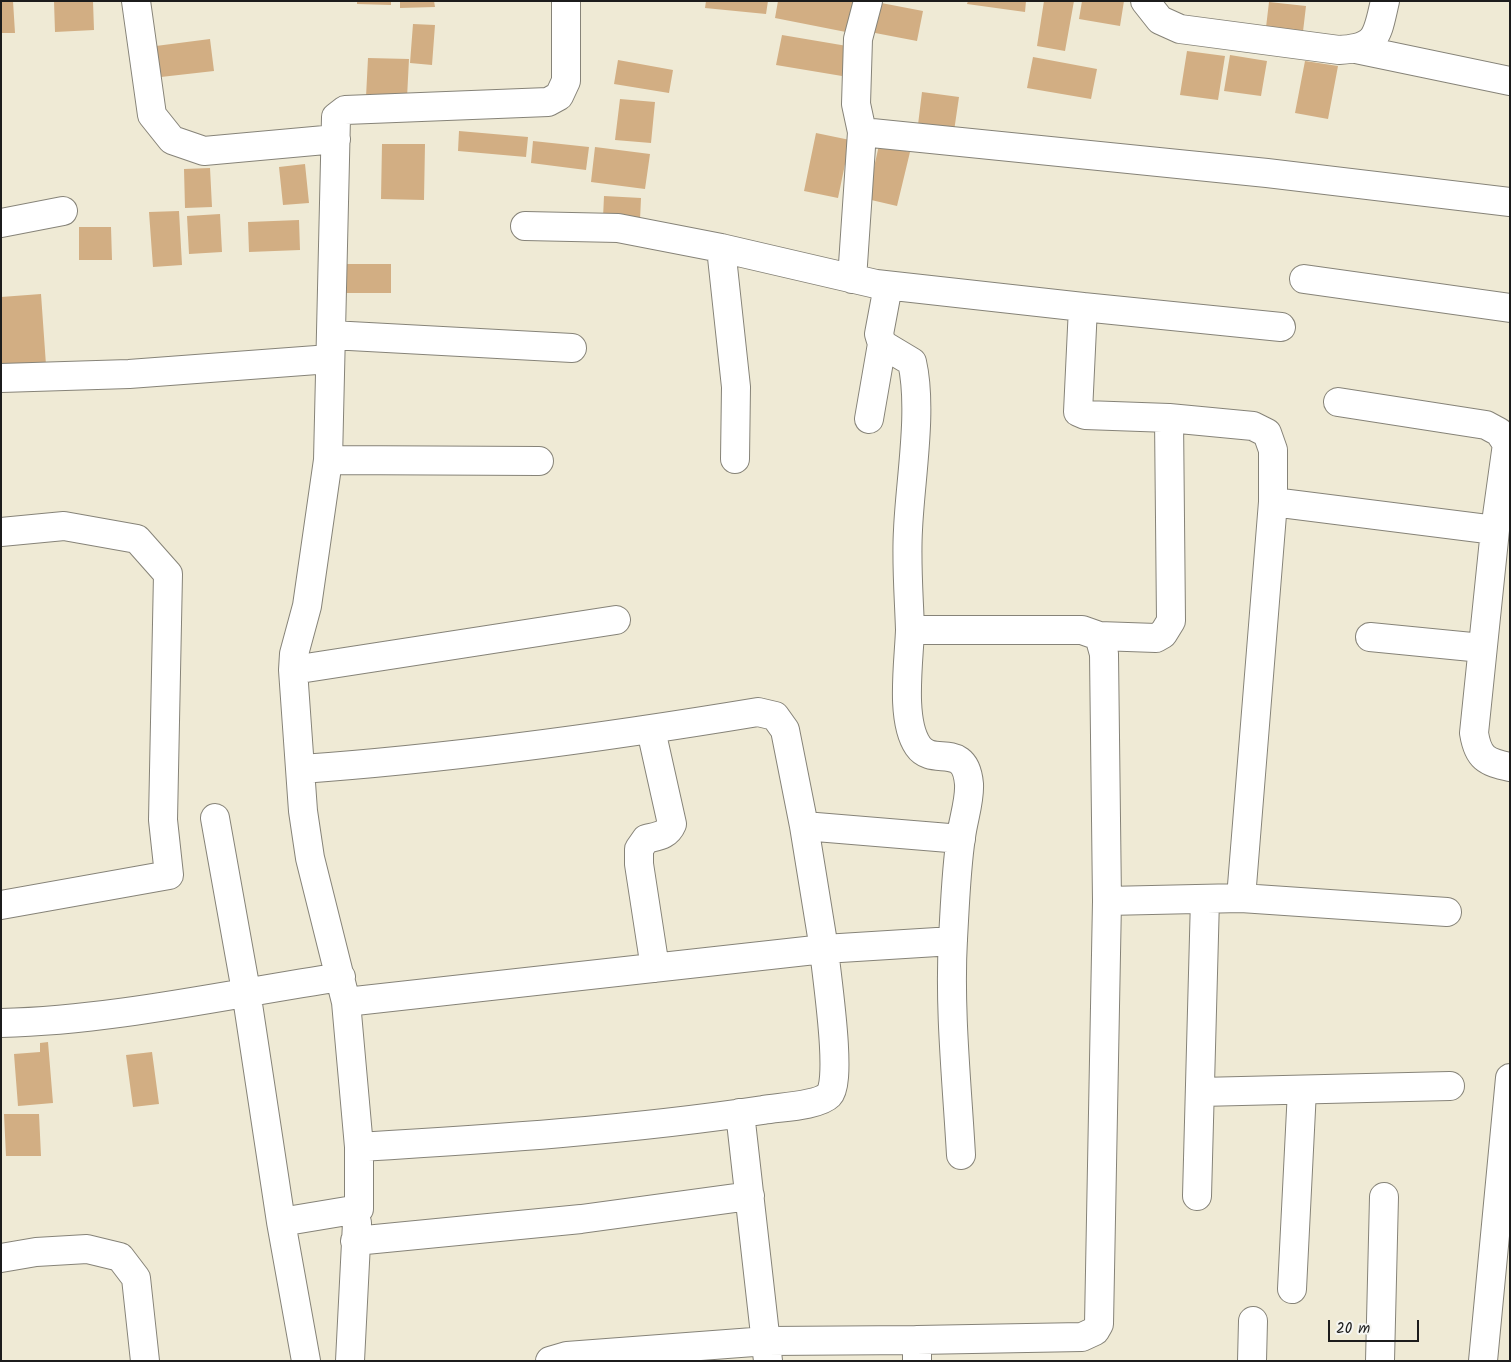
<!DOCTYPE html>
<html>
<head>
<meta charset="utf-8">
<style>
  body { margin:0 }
  #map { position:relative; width:1511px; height:1362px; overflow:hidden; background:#efead5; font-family:Kalam,sans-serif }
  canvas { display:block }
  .frame { position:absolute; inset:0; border:2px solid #1c1c1c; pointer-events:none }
  .scale { position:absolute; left:1328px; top:1320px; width:91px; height:22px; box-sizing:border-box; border:2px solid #1c1c1c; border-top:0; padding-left:6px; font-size:15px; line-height:18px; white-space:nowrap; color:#1c1c1c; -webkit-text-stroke:4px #f6f6f2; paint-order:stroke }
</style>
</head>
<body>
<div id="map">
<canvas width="1511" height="1362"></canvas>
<div class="frame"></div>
<div class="scale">20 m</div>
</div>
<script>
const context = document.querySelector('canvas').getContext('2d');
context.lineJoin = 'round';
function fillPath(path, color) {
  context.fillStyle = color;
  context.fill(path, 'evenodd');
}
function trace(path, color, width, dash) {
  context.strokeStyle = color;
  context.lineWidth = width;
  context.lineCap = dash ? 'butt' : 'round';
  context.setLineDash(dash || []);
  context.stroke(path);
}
const building = new Path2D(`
  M1 1H13L15 33H1Z
  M54 1H93L94 30 55 32Z
  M357 1H391V5L357 4Z
  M400 1H434L435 7 400 8Z
  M706 1H768L766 14 705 8Z
  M778 1H857L851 33 775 18Z
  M968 1H1026L1025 12 967 4Z
  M1044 1H1074L1065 51 1037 46Z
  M1082 1H1124L1120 26 1079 19Z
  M876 2 923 11 917 41 870 32Z
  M1269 2 1306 6 1302 40 1265 36Z
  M413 24 435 25 432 65 410 63Z
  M782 35 847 46 842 76 776 65Z
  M210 39 214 71 152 78 148 47Z
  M1187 51 1225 56 1218 100 1180 95Z
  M1230 55 1267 61 1261 96 1224 91Z
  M1033 57 1097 69 1091 99 1027 88Z
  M368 58 409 59 407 98 366 97Z
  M618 60 673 70 669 93 614 84Z
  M1305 61 1338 66 1328 119 1295 113Z
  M922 92 959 97 953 138 917 133Z
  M620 99 655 102 651 143 615 140Z
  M459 131 528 137 526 157 458 151Z
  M816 133 850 140 838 198 804 191Z
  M533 141 589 147 586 170 531 163Z
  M382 144H425L424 200 381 199Z
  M879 145 910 152 897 206 867 199Z
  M595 147 650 154 645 189 591 182Z
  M305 164 309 203 283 205 279 167Z
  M210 168 212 207 185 208 184 169Z
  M604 196 641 198 640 220 603 218Z
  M179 211 182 265 153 267 149 212Z
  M220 214 222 252 189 254 187 216Z
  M299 220 300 250 249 252 248 222Z
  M79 227H111L112 260H79Z
  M337 264H391V293H336Z
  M41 294 46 365 1 368V297Z
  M48 1042 53 1103 18 1106 14 1054 40 1052V1043Z
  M152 1052 159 1104 133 1107 126 1055Z
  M4 1114H39L41 1156H6Z`);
const minor = new Path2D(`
  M136 1 152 115 172 140 204 151 336 139
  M1145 1 1160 20 1180 29 1339 50C1378 48 1377 35 1385 1
  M1356 49 1510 81
  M862 132 1267 173 1510 202
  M1 223 63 211
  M525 226 618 228 721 248 876 284 1083 307 1078 412 1085 415 1169 418 1253 426 1267 433 1273 450V502L1241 898 1107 901 1104 654 1099 636 1082 630H910C909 661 900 720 918 746 933 768 965 740 969 784 970 801 963 820 961 837 956 870 955 905 953 939 949 1009 957 1084 961 1155
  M721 248 736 387 735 459
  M852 279 862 132 856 104 858 39 868 1
  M1304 279 1510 308
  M888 286 879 334 882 344 912 362C923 410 910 481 908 530 906 563 909 597 910 630
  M1083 307 1281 327
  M331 335 572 348
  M1 378 129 374 330 359
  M869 419 882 344
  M328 460 539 461
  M1273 502 1495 530 1507 444 1499 432 1486 425 1338 402
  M1495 530 1474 733C1478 758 1486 762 1510 767
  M1 532 64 526 137 539 168 574 163 820 169 875 1 905
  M1099 636 1156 638 1163 634 1171 621 1169 418
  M1370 637 1482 648
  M293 670 616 620
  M651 730 672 824C667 836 657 836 646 839L639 849V864L655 968
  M302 769C455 758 607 737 758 712L775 716 785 730 804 826 824 949 346 1002
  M215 818 246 991 281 1222
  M804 826 961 839
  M1241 898 1447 912
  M1 1023C115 1020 228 994 341 977
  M1200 1092 1450 1086
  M740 1113 768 1361
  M359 1147C494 1139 630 1130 763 1110 779 1107 818 1106 829 1095 843 1081 826 973 824 949L953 941
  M1197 1196 1205 899
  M355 1241 581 1219 750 1196
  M1 1258 36 1252 87 1249 120 1257 136 1278 145 1361
  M1292 1289 1302 1090
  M917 1340 1082 1337 1095 1331 1099 1324 1107 901
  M306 1361 281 1222 359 1209V1147L346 1002 310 858 303 811 293 670 294 654 307 606 328 460 336 117 345 110 548 102 559 96 566 81V1
  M350 1361 357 1223
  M550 1361 567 1356 767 1341 917 1340V1361
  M1252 1361 1253 1321
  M1380 1361 1384 1197
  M1483 1361 1510 1078`);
fillPath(building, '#d2ae83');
trace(minor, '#868378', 30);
trace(minor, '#fff', 28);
</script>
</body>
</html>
